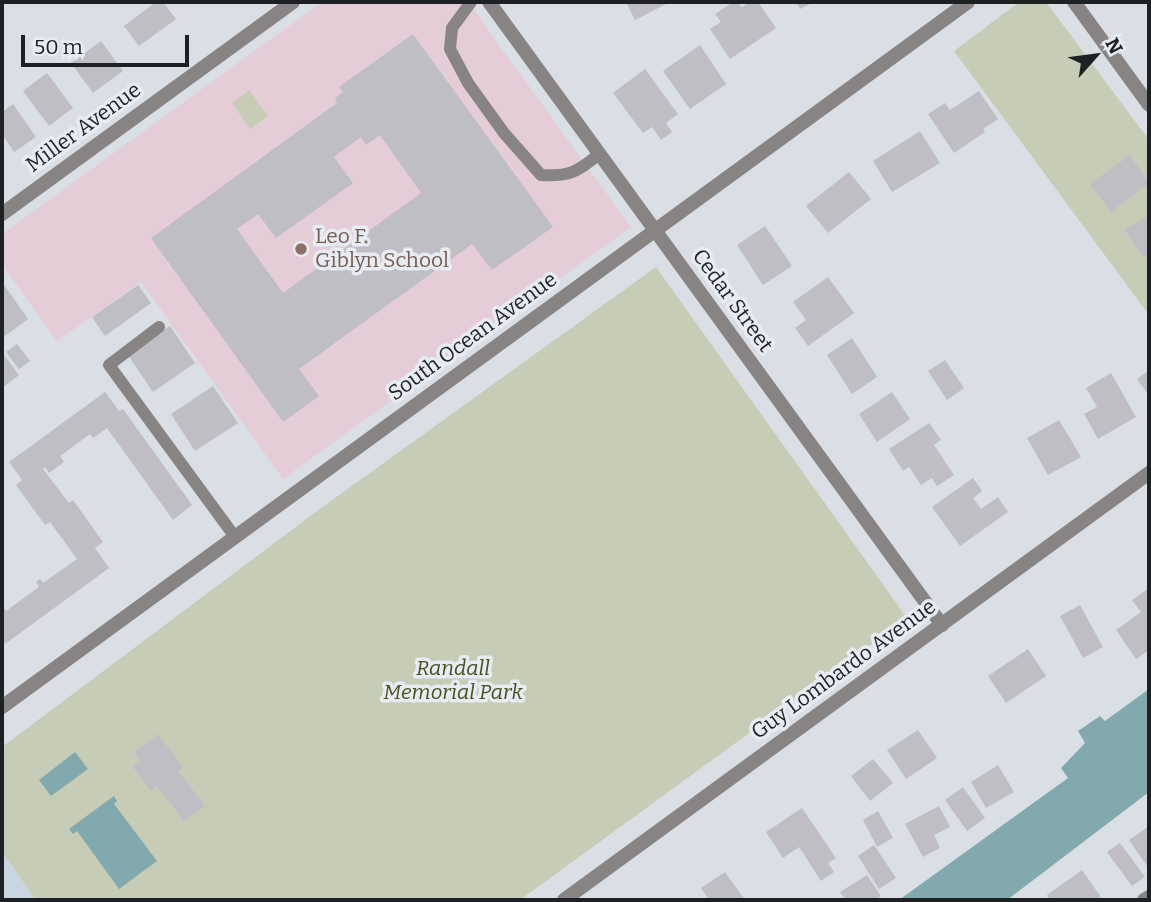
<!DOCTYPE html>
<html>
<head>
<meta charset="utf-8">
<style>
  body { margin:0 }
  #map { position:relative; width:1151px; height:902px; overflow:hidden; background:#d9dfe4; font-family:Bitter,serif }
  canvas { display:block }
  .frame { position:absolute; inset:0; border:4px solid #1e2123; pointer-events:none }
  .north { position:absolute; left:1060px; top:21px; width:70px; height:70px; -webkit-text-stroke:5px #e6ecf2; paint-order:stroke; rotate:62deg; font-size:19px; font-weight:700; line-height:28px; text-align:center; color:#1e2123 }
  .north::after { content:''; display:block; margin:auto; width:24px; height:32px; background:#1e2123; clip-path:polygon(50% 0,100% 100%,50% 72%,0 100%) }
  .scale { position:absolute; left:21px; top:35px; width:168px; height:32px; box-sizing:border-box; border:4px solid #1e2123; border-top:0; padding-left:9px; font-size:21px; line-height:24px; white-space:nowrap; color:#1e2123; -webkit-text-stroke:5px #e6ecf2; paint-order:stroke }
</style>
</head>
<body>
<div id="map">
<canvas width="1151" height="902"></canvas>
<div class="frame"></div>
<div class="north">N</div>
<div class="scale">50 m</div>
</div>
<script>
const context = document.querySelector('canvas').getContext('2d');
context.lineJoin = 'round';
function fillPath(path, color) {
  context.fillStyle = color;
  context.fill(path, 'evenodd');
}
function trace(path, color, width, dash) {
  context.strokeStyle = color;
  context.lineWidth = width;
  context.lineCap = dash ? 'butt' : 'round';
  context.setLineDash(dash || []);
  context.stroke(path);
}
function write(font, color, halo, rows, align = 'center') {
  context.font = font + ' Bitter,serif';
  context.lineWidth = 7;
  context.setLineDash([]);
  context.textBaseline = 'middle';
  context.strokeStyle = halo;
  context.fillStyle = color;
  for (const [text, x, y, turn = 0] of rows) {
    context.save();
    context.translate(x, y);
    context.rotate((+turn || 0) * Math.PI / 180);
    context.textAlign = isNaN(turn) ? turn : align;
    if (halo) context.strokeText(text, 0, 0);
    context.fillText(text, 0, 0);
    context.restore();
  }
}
const built = new Path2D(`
  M2 852 36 900H2Z`);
const education = new Path2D(`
  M322 2H468L631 227 283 479 141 282 57 341 2 265V234Z`);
const green = new Path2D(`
  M1019 2H1046L1149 140V315L954 51Z
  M249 90 268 116 250 129 232 103Z
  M656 267 907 618 520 900H36L2 852V747L317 511Z`);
const water = new Path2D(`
  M1149 689V792L1007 900H899L1068 778 1061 768 1085 743 1078 731 1100 716 1105 721Z
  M75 752 88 769 51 796 39 780Z
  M114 796 117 801 114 804 157 861 119 889 77 831 73 834 69 829Z`);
const building = new Path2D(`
  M156 2H163L176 19 139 46 124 26Z
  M626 2H670L635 20Z
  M733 2H738L742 7 750 2H758L776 28 730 59 710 29 721 22 715 14Z
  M796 2H814L800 9Z
  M413 34 553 227 492 270 472 244 299 369 319 396 283 422 151 238 337 103 335 98 343 92 339 87ZM380 135 421 193 283 293 237 229 258 214 276 238 353 183 334 157 361 137 366 145Z
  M101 41 123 71 93 93 71 63Z
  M700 45 726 84 690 109 663 71Z
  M645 69 678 114 666 123 672 132 661 140 652 127 643 133 613 93Z
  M47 73 73 108 49 126 23 91Z
  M979 91 998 119 983 129 985 132 954 153 928 114 945 103 950 110Z
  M13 104 36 137 14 152 2 134V112Z
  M920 131 940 163 892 192 873 161Z
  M1130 155 1149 183 1111 212 1090 184Z
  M849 172 871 199 828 233 806 206Z
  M1149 215V255L1144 258 1125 230Z
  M765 226 792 266 763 285 737 245Z
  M828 277 854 313 808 346 795 328 806 320 793 302Z
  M2 282 28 319 5 336 2 331Z
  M138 285 151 303 105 336 92 317Z
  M170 326 195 363 153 392 128 355Z
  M852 338 877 377 852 394 827 355Z
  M17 344 30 361 19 369 6 352Z
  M4 355 19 375 2 388V356Z
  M945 360 964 388 947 400 928 371Z
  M1149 370V396L1137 379Z
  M1111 373 1136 417 1098 439 1084 414 1097 407 1086 388Z
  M213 386 238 423 195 451 171 414Z
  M105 392 119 411 123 409 192 505 173 520 107 428 93 438 90 434 60 456 64 462 49 473 45 467 43 469 69 503 73 500 103 542 95 548 109 568 5 644 2 639V605L6 611 39 587 36 582 40 579 43 583 77 559 50 522 45 525 16 485 22 480 9 462Z
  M892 392 910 419 877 442 859 414Z
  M1059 420 1081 457 1048 475 1027 438Z
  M929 423 941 440 934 445 954 475 937 486 932 478 921 485 909 467 903 471 889 449Z
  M973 478 982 491 973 498 981 509 998 497 1008 512 960 546 932 507Z
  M1149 588V650L1136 659 1116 630 1141 612 1132 600Z
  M1080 605 1103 647 1083 658 1060 616Z
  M1028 649 1046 676 1006 703 988 676Z
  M918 730 937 758 906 779 887 750Z
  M158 734 183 767 178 771 205 806 184 821 157 786 151 791 133 767 141 761 134 752Z
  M873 759 893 783 870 801 851 776Z
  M998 765 1014 792 986 808 971 782Z
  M963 787 985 818 967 831 945 800Z
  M939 806 950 827 934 835 940 848 923 857 905 824Z
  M802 808 836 858 828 863 834 872 821 881 799 847 783 858 766 832Z
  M878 811 893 838 877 847 863 820Z
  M1149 826V869L1129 840Z
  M1120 843 1145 877 1132 886 1107 852Z
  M874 845 896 878 879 889 858 856Z
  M1082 870 1101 897 1096 900H1050L1047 895Z
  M725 872 745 900H705L708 898 701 888Z
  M867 875 881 896 875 900H846L840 892Z`);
const service = new Path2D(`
  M471 2 452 28 450 49 468 83 504 133 541 175C568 177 578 172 599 154
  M159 327 109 365 235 537`);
const minor = new Path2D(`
  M489 2 942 625
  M1074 2 1149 105
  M2 214 293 2
  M2 707 968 2
  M1144 900 1149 897`);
const tertiary = new Path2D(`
  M564 900 1149 473`);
const markers = [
  [301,249,7,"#8d6e63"]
];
const streetNames = [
  ["Miller Avenue",84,128,-36],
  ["Cedar Street",732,301,54],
  ["South Ocean Avenue",473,337,-36],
  ["Guy Lombardo Avenue",844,670,-36]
];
const educationNames = [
  ["Leo F.",315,237],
  ["Giblyn School",315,261]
];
const parkNames = [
  ["Randall",453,669],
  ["Memorial Park",453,693]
];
fillPath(built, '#c9d6e1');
fillPath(education, '#e5cdd7');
fillPath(green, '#c7ccb7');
fillPath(water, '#82a9ad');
fillPath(building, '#bfbec5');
trace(service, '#878483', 12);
trace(minor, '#878483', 14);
trace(tertiary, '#878483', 14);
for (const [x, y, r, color] of markers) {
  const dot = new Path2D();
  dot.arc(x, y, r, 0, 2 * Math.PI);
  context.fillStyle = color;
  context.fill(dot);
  trace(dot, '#e6ecf2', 2.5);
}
write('21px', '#1e2123', '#e6ecf2', streetNames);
write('21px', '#785e54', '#e6ecf2', educationNames, 'left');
write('italic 21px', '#49501f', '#e6ecf2', parkNames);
</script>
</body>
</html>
